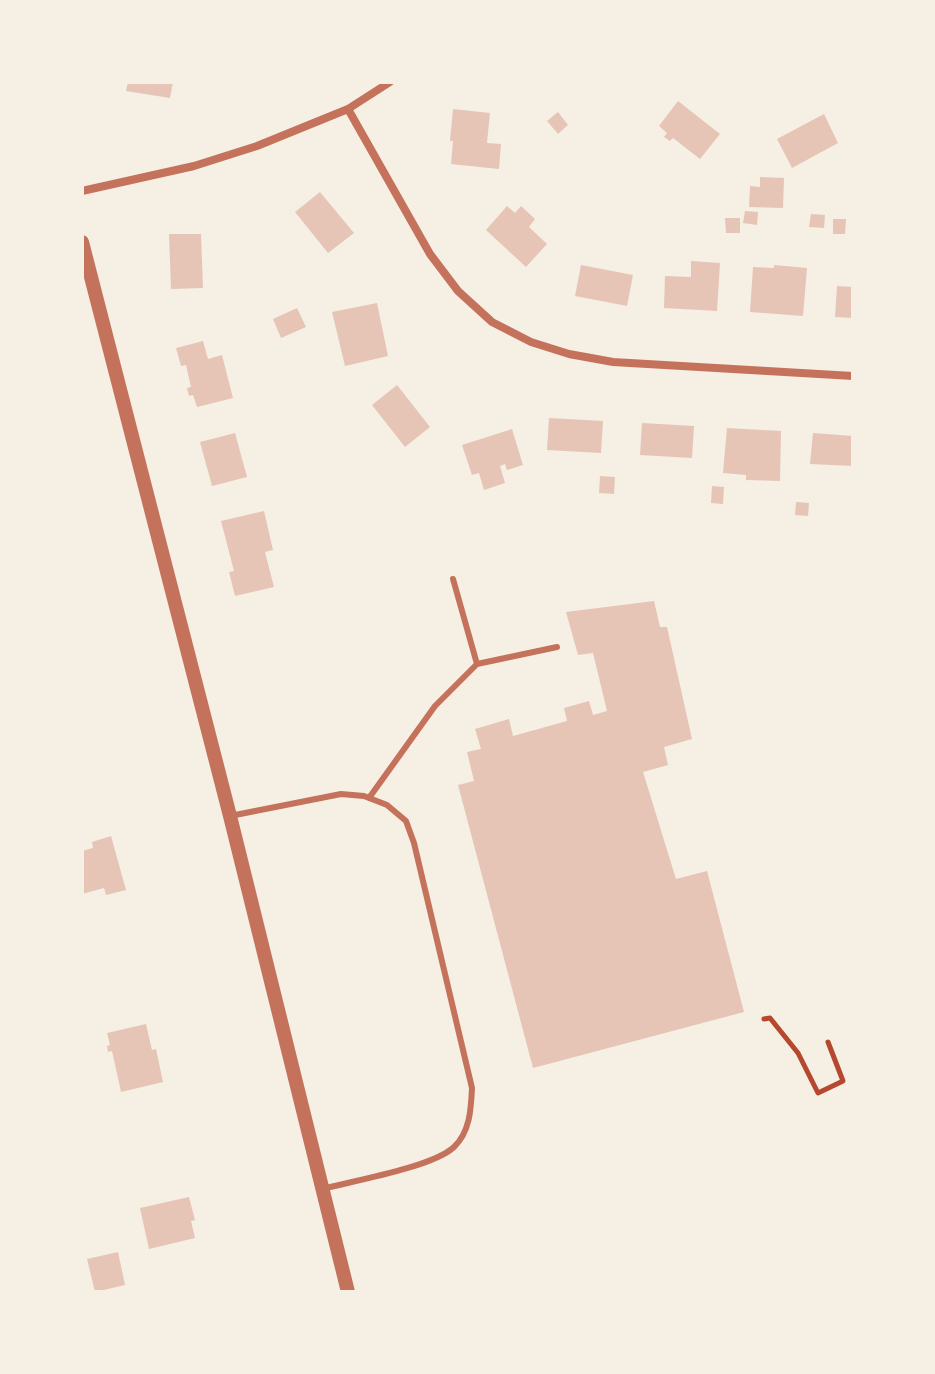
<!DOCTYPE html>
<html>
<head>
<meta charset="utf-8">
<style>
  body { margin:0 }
  #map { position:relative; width:935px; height:1374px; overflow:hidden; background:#f6efe4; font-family:"Golos Text",sans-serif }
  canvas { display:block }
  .frame { position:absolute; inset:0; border:84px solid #f6efe4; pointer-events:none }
</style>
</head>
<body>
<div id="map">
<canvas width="935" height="1374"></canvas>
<div class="frame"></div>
</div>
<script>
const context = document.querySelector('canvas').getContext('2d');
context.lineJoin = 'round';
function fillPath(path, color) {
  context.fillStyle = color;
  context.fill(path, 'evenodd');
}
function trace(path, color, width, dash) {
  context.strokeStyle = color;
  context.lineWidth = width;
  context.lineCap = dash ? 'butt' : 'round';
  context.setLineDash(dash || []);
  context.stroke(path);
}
const building = new Path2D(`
  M128 82H173L170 98 126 91Z
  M678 101 720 134 700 159 673 138 670 141 664 137 667 133 659 126Z
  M453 109 490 113 487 143 501 144 499 169 451 164 453 141H450Z
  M558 112 568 125 558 134 547 121Z
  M824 114 838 143 792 168 777 139Z
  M760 177 784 178 783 208 749 207 750 186 760 187Z
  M320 192 354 233 328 253 295 212Z
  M507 206 515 213 521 206 535 219 529 227 547 244 526 267 486 230Z
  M745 211 758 212 757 225 743 223Z
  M811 214 825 215 824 228 809 227Z
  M725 218H740V233H726Z
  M833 219H846L845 234H833Z
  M169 234H201L203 288 171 289Z
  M691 261 720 263 717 311 664 308 665 276 691 277Z
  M581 265 633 275 627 306 575 296Z
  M774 265 807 268 803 316 750 312 753 267 774 268Z
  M837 286 853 287V318L835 317Z
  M377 303 388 356 345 366 332 312Z
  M297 308 306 327 281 338 273 319Z
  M203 341 208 359 222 355 233 398 197 407 193 395 189 396 187 388 191 387 186 365 181 366 176 348Z
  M397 385 430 427 405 447 372 405Z
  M549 418 603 421 601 453 547 450Z
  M642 423 694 426 692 458 640 455Z
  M727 428 781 431 780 481 746 480V475L723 473Z
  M512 429 523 465 507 470 505 464 500 466 505 483 484 490 479 473 472 475 462 445Z
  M235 433 247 477 212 486 200 442Z
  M813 433 853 436V466L810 464Z
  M600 476 615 477 614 494 599 493Z
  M712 486 724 487 723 504 711 503Z
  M796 502 809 503 808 516 795 515Z
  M264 511 273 550 265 552 274 587 235 596 229 572 234 571 221 521Z
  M654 601 660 627H667L692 739 664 747 668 765 643 772 676 879 707 871 744 1012 533 1068 458 785 474 781 467 752 481 749 475 729 509 719 513 736 567 721 564 708 589 701 593 715 607 711 593 653 578 655 566 612Z
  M111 836 126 890 106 895 104 888 82 894V851L93 848 92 842Z
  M146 1024 152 1050 156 1049 163 1082 121 1092 112 1051 108 1052 107 1046 110 1045 107 1033Z
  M189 1197 195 1220 191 1221 195 1238 149 1249 140 1208Z
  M118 1252 125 1285 95 1292 87 1259Z`);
const path = new Path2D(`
  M764 1019 770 1018 798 1053 818 1093 843 1081 828 1042`);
const service = new Path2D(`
  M453 579 477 664
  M369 798 435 706 477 664 557 647
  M230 816 341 794 364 796 387 805 406 821 414 843 472 1088C471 1109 470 1132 454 1147 433 1167 353 1181 322 1189`);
const minor = new Path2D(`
  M348 109 430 254 458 291 492 322 531 342 569 354 613 362 853 376
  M82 191 194 166 257 146 348 109 390 82`);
const tertiary = new Path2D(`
  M82 242 230 816 348 1292`);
fillPath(building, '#e6c5b7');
trace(path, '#b5482f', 5);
trace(service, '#c5725c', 6);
trace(minor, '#c5725c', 8);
trace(tertiary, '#c5725c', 14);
</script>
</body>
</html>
